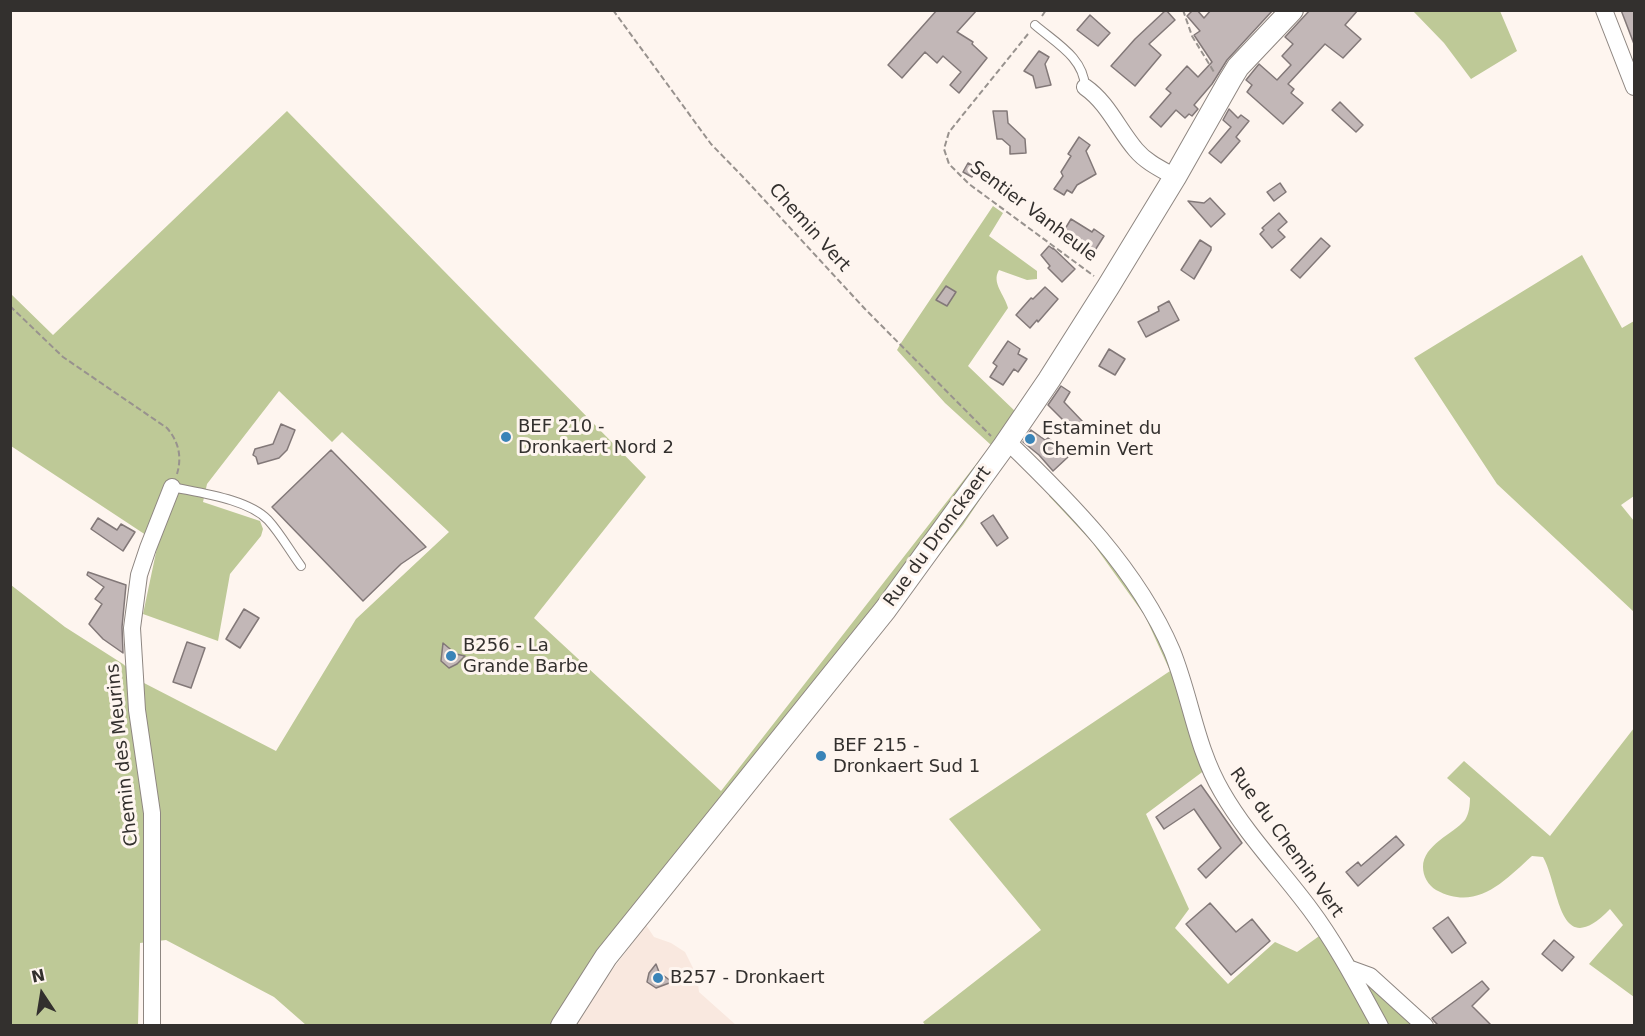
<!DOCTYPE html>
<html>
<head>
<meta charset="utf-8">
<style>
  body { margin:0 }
  #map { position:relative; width:1645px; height:1036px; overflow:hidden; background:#fef5ef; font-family:"DejaVu Sans",sans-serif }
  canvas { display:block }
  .frame { position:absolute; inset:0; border:12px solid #33302e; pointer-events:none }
  .north { position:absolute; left:12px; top:964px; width:60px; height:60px; -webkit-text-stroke:4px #fef5ef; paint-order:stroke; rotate:348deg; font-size:16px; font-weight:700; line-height:24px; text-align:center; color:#33302e }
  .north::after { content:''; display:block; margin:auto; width:21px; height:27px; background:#33302e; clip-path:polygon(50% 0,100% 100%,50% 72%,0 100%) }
</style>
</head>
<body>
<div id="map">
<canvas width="1645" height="1036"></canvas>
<div class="frame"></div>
<div class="north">N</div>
</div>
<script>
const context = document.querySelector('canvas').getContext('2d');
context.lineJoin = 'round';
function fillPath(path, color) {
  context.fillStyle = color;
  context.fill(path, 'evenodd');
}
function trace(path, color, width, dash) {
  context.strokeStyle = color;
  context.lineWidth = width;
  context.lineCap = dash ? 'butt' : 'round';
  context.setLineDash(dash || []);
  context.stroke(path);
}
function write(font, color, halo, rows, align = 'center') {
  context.font = font + ' "DejaVu Sans",sans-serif';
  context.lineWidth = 6;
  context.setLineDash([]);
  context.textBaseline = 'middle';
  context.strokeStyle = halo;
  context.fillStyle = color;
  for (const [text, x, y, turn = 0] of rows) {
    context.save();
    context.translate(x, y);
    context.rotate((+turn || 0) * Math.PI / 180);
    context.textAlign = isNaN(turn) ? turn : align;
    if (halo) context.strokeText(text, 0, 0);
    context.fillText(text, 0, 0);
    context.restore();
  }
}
const built = new Path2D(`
  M646 925 654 937 671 943 685 952 697 976 699 992 736 1025 570 1026Z`);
const green = new Path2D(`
  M1413 11H1500L1517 51 1471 79 1444 43Z
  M287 111 646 477 534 618 721 791 991 445 945 403 897 350 901 343 993 206 1003 213 989 236 1037 271V279L1027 280 999 270C991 283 1005 295 1008 308L968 366 1017 413 1007 459 963 525 628 947 570 1025H306L274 997 166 940 140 943 138 1025 12 1026 11 1023V585L65 627 123 664 144 683 276 751 356 619 449 532 342 432 332 442 279 391 207 484 203 502 260 521 263 529 261 536 230 574 218 641 143 614 158 543 11 446V294L53 335Z
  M1582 255 1622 328 1634 321V496L1621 505 1634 521V612L1497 484 1414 358Z
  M1057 486 1134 573 1213 764 1146 814 1189 909 1175 928 1228 984 1275 942 1297 952 1329 929 1377 989 1417 1025 926 1026 923 1022 1041 930 949 819 1170 671 1145 616 1092 542 1049 496Z
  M1634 728V997L1589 964 1623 925 1610 909C1558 963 1560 887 1543 857L1532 856C1504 881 1477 912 1436 890 1428 885 1423 876 1423 867 1423 845 1453 834 1465 820 1469 814 1470 805 1470 798L1447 778 1464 761 1550 836Z`);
const building = new Path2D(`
  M937 10H977L957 32 973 42 972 44 987 58 959 93 950 85 961 72 943 56 937 63 925 52 902 78 888 65Z
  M1166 10 1175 20 1149 44 1161 55 1135 86 1111 66 1135 39Z
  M1193 10H1197L1204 18 1211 10H1273L1227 60 1212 84 1194 105 1198 109 1192 116 1189 114 1185 118 1176 110 1161 127 1150 117 1171 93 1166 89 1187 66 1198 77 1212 62 1194 35 1200 31 1187 16Z
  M1310 10H1358L1345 25 1361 39 1343 58 1325 44 1288 84 1294 89 1291 93 1303 103 1283 124 1247 92 1252 85 1246 80 1259 64 1277 80 1291 65 1282 56 1293 44 1285 37Z
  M1621 10H1635V43L1634 44Z
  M1090 15 1110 33 1098 46 1077 30Z
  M1039 51 1049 57 1045 64 1051 85 1036 88 1033 76 1024 71Z
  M1340 102 1363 125 1356 132 1332 110Z
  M1229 109 1238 118 1241 115 1249 121 1236 137 1240 141 1221 163 1209 153 1231 127 1223 120Z
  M993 111H1007L1008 123 1025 139 1026 153 1010 154V146L1002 139H997Z
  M1079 137 1090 145 1086 151 1096 174 1077 185 1072 193 1067 190 1064 195 1054 189 1063 176 1061 172 1071 156 1068 154Z
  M968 163 977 168 972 177 963 172Z
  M1280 183 1286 192 1274 201 1267 192Z
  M1210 198 1225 214 1211 227 1188 201 1204 203Z
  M1279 213 1287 222 1278 230 1285 237 1272 248 1260 234 1264 230 1262 228Z
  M1071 219 1092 232 1094 229 1104 236 1092 255 1062 234Z
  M1321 238 1330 246 1300 278 1291 270Z
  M1200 240 1211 247V250L1194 279 1181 270Z
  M1049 246 1053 249V248L1075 269 1062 282 1048 268 1050 266 1041 255Z
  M946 286 956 292 947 306 936 300Z
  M1045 287 1058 299 1038 322 1037 320 1030 328 1016 315 1031 298 1033 299Z
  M1169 301 1179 320 1146 337 1138 322 1159 311 1158 307Z
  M1008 341 1020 349 1018 354 1027 359 1018 372 1014 369 1003 385 990 377 997 366 993 363Z
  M1109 349 1125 359 1115 375 1099 366Z
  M1061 386 1070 392 1064 402 1083 422 1074 431 1048 405Z
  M281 424 295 430 287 450 279 458 258 464 256 457 253 455 255 449 273 444Z
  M1031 430 1045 440 1048 438 1055 443 1053 447 1068 457 1053 471 1039 455 1023 442Z
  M331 450 426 547 401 564 363 601 272 507Z
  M993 515 1008 538 997 546 981 523Z
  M98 518 117 530 121 524 135 532 123 551 91 529Z
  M88 572 126 585 122 627 123 653 103 639 89 624 102 604 95 599 104 587 87 575Z
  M244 609 259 618 240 648 226 639Z
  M187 642 205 648 191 688 173 682Z
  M443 643 456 654 465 656 457 664 449 668 441 661Z
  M1201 785 1242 843 1206 878 1198 869 1221 848 1194 809 1164 829 1156 817Z
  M1396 836 1404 845 1358 886 1346 872 1358 862 1361 866Z
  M1210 903 1236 932 1252 919 1270 941 1231 975 1186 924Z
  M1448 917 1466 943 1452 953 1433 928Z
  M1554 940 1574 957 1562 971 1542 954Z
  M656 964 659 972 672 982 656 988 647 982 649 973Z
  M1482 981 1489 989 1472 1006 1492 1026H1439L1434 1021 1432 1018Z`);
const path = new Path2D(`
  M613 10 711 144 745 179 865 309 991 436
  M1183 10 1192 36 1214 72
  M1042 16 1046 10
  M1028 34 949 132 944 149 949 164 969 184 1094 276
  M10 306 63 357 167 428C179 442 182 457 177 474`);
const lane = new Path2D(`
  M1035 25C1056 43 1084 58 1085 87
  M172 487C200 493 248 499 268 520 280 533 290 551 301 566`);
const street = new Path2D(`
  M1604 10 1634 87
  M1085 87C1108 103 1118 129 1136 150 1146 162 1161 169 1175 177
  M1007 441C1071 503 1137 569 1172 651 1191 698 1196 748 1222 792 1246 834 1281 870 1310 909 1337 945 1358 986 1380 1026
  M1348 968 1370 976 1425 1026
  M152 1026V813L137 710 132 628 139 575 148 548 172 487`);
const secondary = new Path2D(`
  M562 1026 606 957 885 610 1004 446 1049 380 1108 287 1175 177 1230 80 1238 67 1292 10`);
const markers = [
  [506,437,6,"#3a84b8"],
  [1030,439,6,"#3a84b8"],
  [451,656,6,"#3a84b8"],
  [821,756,6,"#3a84b8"],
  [658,978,6,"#3a84b8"]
];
const streetNames = [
  ["Sentier Vanheule",1033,212,37],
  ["Chemin Vert",809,228,48],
  ["Rue du Dronckaert",938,537,-54],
  ["Chemin des Meurins",123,755,-96],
  ["Rue du Chemin Vert",1286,843,54]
];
const poiNames = [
  ["BEF 210 -",518,427],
  ["Dronkaert Nord 2",518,448],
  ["Estaminet du",1042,429],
  ["Chemin Vert",1042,450],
  ["B256 - La",463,646],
  ["Grande Barbe",463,667],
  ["BEF 215 -",833,746],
  ["Dronkaert Sud 1",833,767],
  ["B257 - Dronkaert",670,978]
];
fillPath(built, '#f9e8df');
fillPath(green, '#bec997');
fillPath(building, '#c2b7b7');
trace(building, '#827878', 1.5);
trace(lane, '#8e8681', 10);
trace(street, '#8e8681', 18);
trace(secondary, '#8e8681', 24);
trace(path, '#98928e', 2, [6, 3]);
trace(lane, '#fff', 8);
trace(street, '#fff', 16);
trace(secondary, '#fff', 22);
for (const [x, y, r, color] of markers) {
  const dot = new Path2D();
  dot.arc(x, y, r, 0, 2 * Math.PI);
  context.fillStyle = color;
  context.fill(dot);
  trace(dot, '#fef5ef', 2);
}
write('18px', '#33302e', '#fef5ef', streetNames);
write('18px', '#33302e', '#fef5ef', poiNames, 'left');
</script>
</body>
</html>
